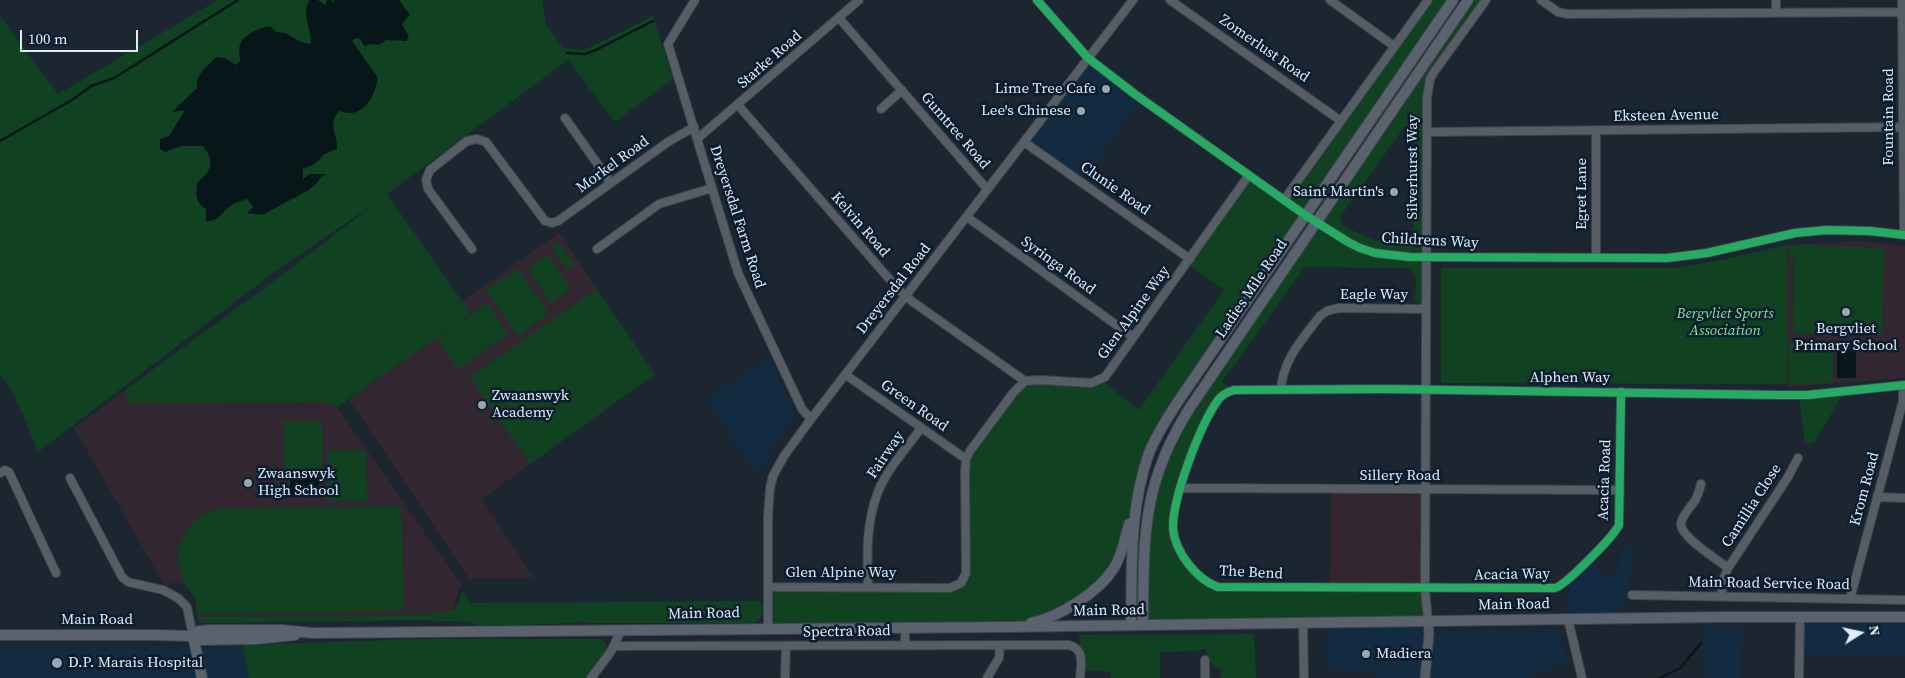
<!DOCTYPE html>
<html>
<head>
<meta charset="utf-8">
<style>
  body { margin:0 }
  #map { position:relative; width:1905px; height:678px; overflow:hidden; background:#1b2630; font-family:"Source Serif 4",serif }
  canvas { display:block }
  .north { position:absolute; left:1835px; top:608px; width:50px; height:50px; -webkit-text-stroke:4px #091d2e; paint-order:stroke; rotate:80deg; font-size:14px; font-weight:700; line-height:20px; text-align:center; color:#dfebf7 }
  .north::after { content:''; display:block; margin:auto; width:18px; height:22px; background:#dfebf7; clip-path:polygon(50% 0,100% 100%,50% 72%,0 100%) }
  .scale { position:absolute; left:20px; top:30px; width:118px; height:22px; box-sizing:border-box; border:2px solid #dfebf7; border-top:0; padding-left:6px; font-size:15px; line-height:18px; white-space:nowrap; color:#dfebf7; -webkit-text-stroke:4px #091d2e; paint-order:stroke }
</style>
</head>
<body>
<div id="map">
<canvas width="1905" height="678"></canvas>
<div class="north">N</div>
<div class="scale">100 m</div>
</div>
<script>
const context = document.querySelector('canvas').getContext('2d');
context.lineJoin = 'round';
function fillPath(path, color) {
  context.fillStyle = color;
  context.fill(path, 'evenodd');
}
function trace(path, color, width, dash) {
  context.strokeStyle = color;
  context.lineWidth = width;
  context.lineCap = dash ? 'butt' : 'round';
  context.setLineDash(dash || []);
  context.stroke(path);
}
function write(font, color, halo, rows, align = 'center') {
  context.font = font + ' "Source Serif 4",serif';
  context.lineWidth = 5;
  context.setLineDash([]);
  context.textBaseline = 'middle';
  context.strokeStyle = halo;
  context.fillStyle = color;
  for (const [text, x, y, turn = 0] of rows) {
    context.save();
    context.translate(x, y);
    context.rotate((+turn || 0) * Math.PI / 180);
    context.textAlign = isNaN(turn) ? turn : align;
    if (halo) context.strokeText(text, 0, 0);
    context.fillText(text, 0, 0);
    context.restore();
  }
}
const built = new Path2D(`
  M1089 62 1140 100 1083 181 1027 143Z
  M770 358 794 413 793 421 771 447V454L756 473 707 399Z
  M1623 547 1636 549 1621 613 1569 614V583L1592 561 1605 577 1615 578Z
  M1800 616 1905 617V656L1799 655Z
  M1428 621 1425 678H1376V673L1326 669V624Z
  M1701 627H1742L1741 678H1706Z
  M1558 630 1567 664 1533 673 1534 678H1431L1435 637 1442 631Z
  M242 647 249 678H0V648Z`);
const industrial = new Path2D(`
  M1331 489H1425V589H1330Z`);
const education = new Path2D(`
  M559 233 655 374 482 499 534 578 470 579 349 399 471 314 462 301Z
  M1859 241 1905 246V378L1787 387V245Z
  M125 390 130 403 325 402 337 407 462 586 459 588 453 611 424 615 199 617 197 614 196 598 184 584 181 586 178 581 165 586 74 428Z`);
const green = new Path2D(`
  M218 0H542L546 24 563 48 584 50 653 16 673 79 615 122 568 60 387 194 471 314 337 407 325 402 129 403 125 390 282 275 377 202 277 270 38 452 14 394 0 374V16L58 94Z
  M1428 0H1453L1163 426 1125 540 1104 581 1036 622 768 629V587L950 588 964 579 966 459 1025 381 1101 380 1139 410 1224 290 1186 263 1249 175 1284 199Z
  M1468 0H1486L1430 79 1426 309 1415 301 1416 276 1407 268 1305 267 1222 382 1234 390 1223 396 1200 435 1174 519 1180 550 1211 585 1425 589 1428 621 1143 625V565L1165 450ZM1405 126 1414 129V228L1413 229V242L1408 245 1376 241 1343 226 1340 217Z
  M558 242 574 265 567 269 551 247Z
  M1813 244 1814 246 1884 248 1882 334H1793L1794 258H1789V246Z
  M1787 245V384L1441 383V268H1674L1717 261Z
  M548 255 571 289 551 303 528 269Z
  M518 269 549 313 518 336 486 290Z
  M597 289 655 374 530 464 470 377Z
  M487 303 508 334 458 369 437 339Z
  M1788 343H1833V383L1789 384Z
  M1840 395V399L1814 443H1805L1799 399Z
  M283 421H322L323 471 284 472Z
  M328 450H366L367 501H329Z
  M401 506 404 610 197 614 199 617 424 615 456 610 462 591 471 603 757 601 763 605 762 616 755 623H587L577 621V623L480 626C465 618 444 623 427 620L203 623 197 619 196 599 184 584 181 575 178 562 179 548 185 534 193 523 204 514 218 509Z
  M1254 634 1256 678H1220L1222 676V670C1210 667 1207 658 1206 649H1199V651L1160 652V678H1111V672L1085 670 1086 657 1080 645 1079 635Z
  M424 639H602C607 643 607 648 605 654L586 678H249L242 645Z`);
const water = new Path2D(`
  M310 0H318L325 5 327 0H331L334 3V0H399L410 15 402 24 409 37 406 41 386 40 379 45 371 44 364 46 360 39 356 38 352 41 378 78C375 92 369 110 352 113 348 113 343 112 339 111 327 127 338 133 337 149L324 154 319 160 313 165 303 169V179L310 174H327L321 177 317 183 309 190 262 215 247 213 253 207 247 199C240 201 234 203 229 207 220 214 220 221 206 221V209C195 202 196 195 197 183 212 170 215 162 203 146H181L165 152 160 149V139L169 136 185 110 172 112 197 88V80L203 70 216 57 224 58 236 65 240 61C240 57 238 49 240 45 243 34 260 28 270 26L276 32 285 33 301 42 311 44C312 30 300 12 310 0Z
  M1837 349H1856V378H1837Z
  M290 477H319V496L290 497Z`);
const stream = new Path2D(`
  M567 53 585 54 596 50 653 21
  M0 141 72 100 91 86 114 78 238 0
  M1660 678 1680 668 1702 642`);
const minor = new Path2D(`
  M695 0 668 44 738 273 802 409 811 419
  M1037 0 1088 58 1136 95 1305 215 1348 242 1360 248 1375 253 1410 257 1667 258 1707 253 1795 233 1827 230 1870 231 1905 235
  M1170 0 1341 121
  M1330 0 1394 46
  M1541 0 1558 12 1567 14 1905 12
  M1776 0V12
  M1902 0 1904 234
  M839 18 987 189
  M738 105 898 289 913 302 1025 381
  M881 109 902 90
  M565 118 611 183
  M1427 132 1905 127
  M697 139 859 0
  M1024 142 1190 259
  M1284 200 1428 0
  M967 217 1133 337
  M472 249 428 189 426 180 430 170 467 141 477 139 486 142 545 221 552 223 558 221 668 142 694 127
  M597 249 659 204 712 188
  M1596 258V131
  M846 375 966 459
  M1281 390C1282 361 1303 338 1320 316L1327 311 1339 308 1426 309
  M1621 392 1619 525C1614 536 1566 585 1555 588L1218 587C1197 580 1175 552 1173 529 1172 499 1200 425 1218 400 1222 395 1227 392 1234 390L1385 389 1778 395H1808L1905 385
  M0 473 5 470 9 472 56 573
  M70 478 122 577 128 582 163 590 178 598 187 607 193 636
  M1701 484C1700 489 1698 494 1696 499 1691 507 1683 514 1681 523 1679 536 1718 560 1728 568
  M1180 488 1620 490
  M1877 497 1905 498
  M768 587 950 588 961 583 966 573 965 472 966 459 970 451 1013 393 1025 381 1040 380 1091 383 1105 377 1249 175
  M868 587C867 555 866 522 878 492 887 469 907 448 921 428
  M1632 595 1905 600
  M1721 597 1724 578 1728 568 1788 477 1798 458
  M1850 599 1903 401V385
  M1568 619 1582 678
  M1428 621 1425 589 1427 98 1430 79 1434 72 1486 0
  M1303 624 1304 678
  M905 628V645
  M768 629V517L770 488 773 476 784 456 811 419 1133 0
  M614 646 1069 645C1085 649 1081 665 1080 678
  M1205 660V678
  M591 678 610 653 621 631
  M785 678 786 647
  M987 678 999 658 1000 645
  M1799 678 1800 616`);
const tertiary = new Path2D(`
  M1425 678 1429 633 1428 621`);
const secondary = new Path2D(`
  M1031 623C1059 617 1098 593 1114 568 1122 555 1125 539 1129 524
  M1131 625C1132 568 1129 509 1149 453 1156 435 1167 419 1177 403L1453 0
  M1143 625C1144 536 1141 484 1191 406L1468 0
  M0 635H153L193 636 201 640 257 639 295 635
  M193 636 199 631 211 630H282L313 633 1005 627 1720 617H1905
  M193 636 202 678`);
const cycleway = new Path2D(`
  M1037 0 1088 58 1136 95 1305 215 1348 242 1360 248 1375 253 1410 257 1667 258 1707 253 1795 233 1827 230 1870 231 1905 235
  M1621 392 1619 525C1614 536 1566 585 1555 588L1218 587C1197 580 1175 552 1173 529 1172 499 1200 425 1218 400 1222 395 1227 392 1234 390L1385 389 1778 395H1808L1905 385`);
const markers = [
  [1106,89,5,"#9aa6b1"],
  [1081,111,5,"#9aa6b1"],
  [1394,192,5,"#9aa6b1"],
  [1846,312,5,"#9aa6b1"],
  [482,405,5,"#9aa6b1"],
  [248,483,5,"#9aa6b1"],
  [1366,654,5,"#9aa6b1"],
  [57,663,6,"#9aa6b1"]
];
const streetNames = [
  ["Zomerlust Road",1264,49,35],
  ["Starke Road",770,60,-41],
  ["Eksteen Avenue",1666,116,-1],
  ["Fountain Road",1889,117,-90],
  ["Gumtree Road",955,131,49],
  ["Morkel Road",613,165,-36],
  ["Silverhurst Way",1413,167,-90],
  ["Clunie Road",1115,189,35],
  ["Egret Lane",1582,194,-90],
  ["Dreyersdal Farm Road",737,217,72],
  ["Kelvin Road",860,225,49],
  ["Childrens Way",1430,241,3],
  ["Syringa Road",1058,266,36],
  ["Dreyersdal Road",894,289,-52],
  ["Ladies Mile Road",1252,289,-56],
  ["Eagle Way",1374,295],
  ["Glen Alpine Way",1134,313,-54],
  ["Alphen Way",1570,378],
  ["Green Road",914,406,35],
  ["Fairway",886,455,-56],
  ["Sillery Road",1400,476],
  ["Acacia Road",1605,480,-88],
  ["Krom Road",1865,489,-75],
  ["Camillia Close",1752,506,-57],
  ["Glen Alpine Way",841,573],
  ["The Bend",1251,573,3],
  ["Acacia Way",1512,575,-1],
  ["Main Road Service Road",1769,584,1],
  ["Main Road",1514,605,-1],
  ["Main Road",1109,611,-1],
  ["Main Road",704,614,-1],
  ["Main Road",97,620],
  ["Spectra Road",847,632,-1]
];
const poiNames = [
  ["Lime Tree Cafe",1096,89,"right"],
  ["Lee's Chinese",1071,111,"right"],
  ["Saint Martin's",1384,192,"right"],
  ["Bergvliet",1846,329,"center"],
  ["Primary School",1846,346,"center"],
  ["Zwaanswyk",492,396],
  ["Academy",492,413],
  ["Zwaanswyk",258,474],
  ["High School",258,491],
  ["Madiera",1376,654],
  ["D.P. Marais Hospital",68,663]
];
const parkNames = [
  ["Bergvliet Sports",1725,314],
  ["Association",1725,331]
];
fillPath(built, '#132b40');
fillPath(industrial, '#332630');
fillPath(education, '#322631');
fillPath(green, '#104222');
fillPath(water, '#071719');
trace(stream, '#071719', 2.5);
trace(minor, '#3b434c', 10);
trace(tertiary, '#3b434c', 11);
trace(secondary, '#3b434c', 12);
trace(minor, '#565d65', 8);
trace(tertiary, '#565d65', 9);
trace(secondary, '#59626d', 10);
trace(cycleway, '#26ab63', 8);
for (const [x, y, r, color] of markers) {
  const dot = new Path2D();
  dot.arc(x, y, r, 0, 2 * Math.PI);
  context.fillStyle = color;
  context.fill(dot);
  trace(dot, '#091d2e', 2);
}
write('15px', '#dfebf7', '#091d2e', streetNames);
write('15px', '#dfebf7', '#091d2e', poiNames, 'left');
write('italic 15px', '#7de797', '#091d2e', parkNames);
</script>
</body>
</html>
